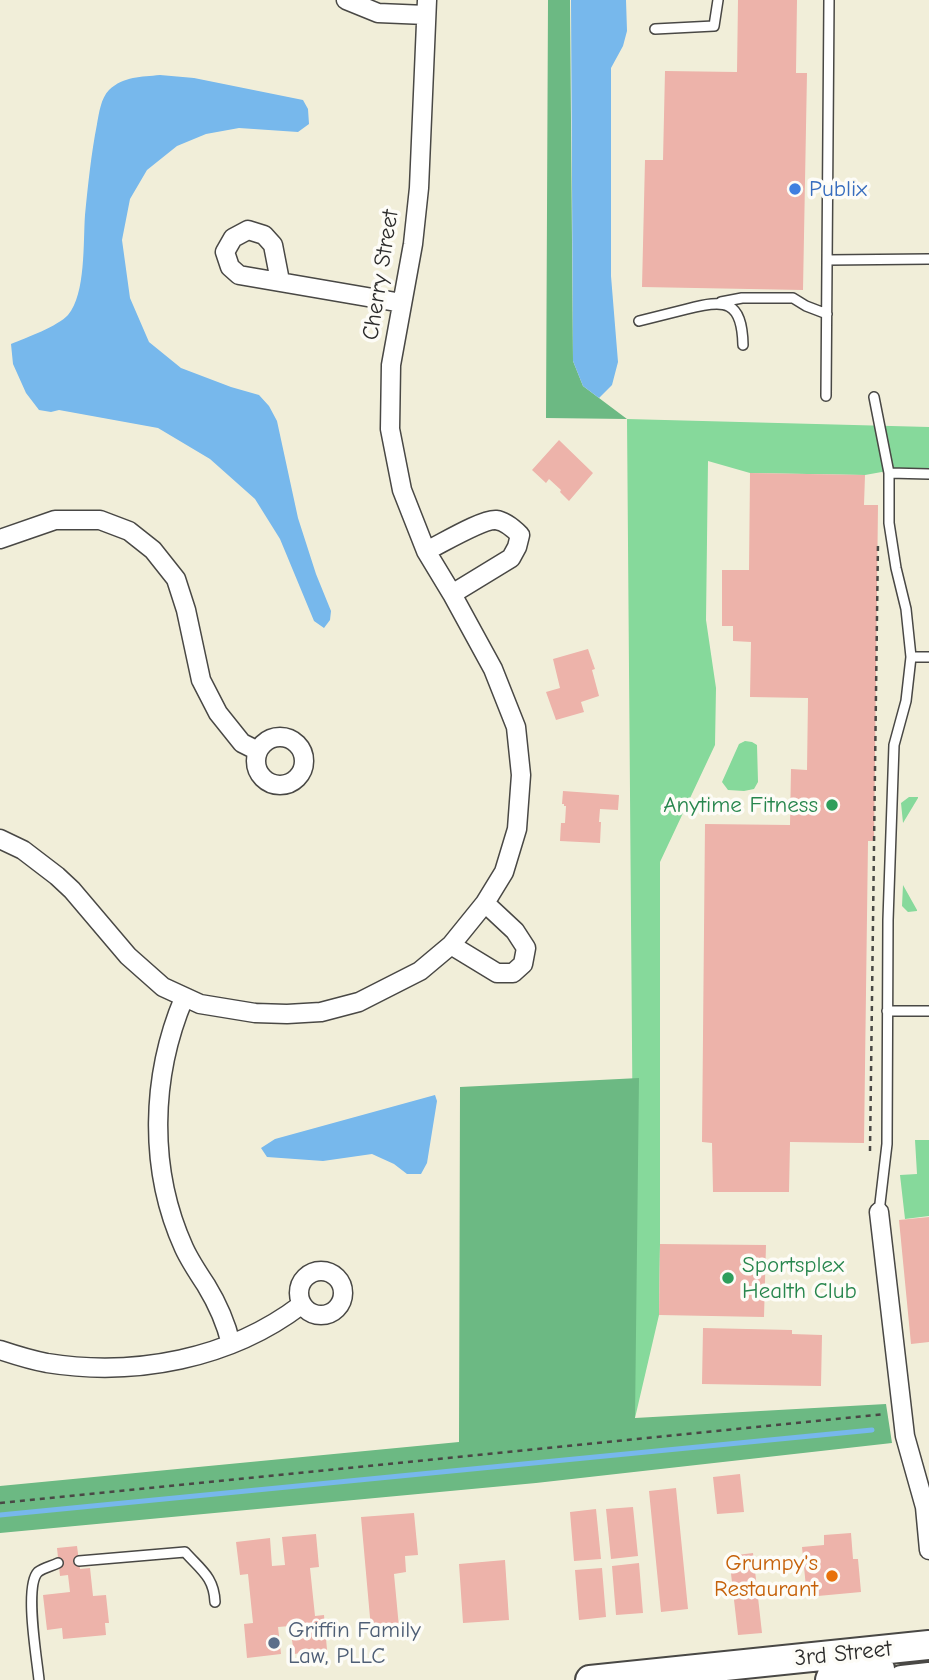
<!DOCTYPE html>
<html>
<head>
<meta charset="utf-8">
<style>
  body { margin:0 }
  canvas { display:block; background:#f1eed9 }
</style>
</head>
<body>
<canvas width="929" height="1680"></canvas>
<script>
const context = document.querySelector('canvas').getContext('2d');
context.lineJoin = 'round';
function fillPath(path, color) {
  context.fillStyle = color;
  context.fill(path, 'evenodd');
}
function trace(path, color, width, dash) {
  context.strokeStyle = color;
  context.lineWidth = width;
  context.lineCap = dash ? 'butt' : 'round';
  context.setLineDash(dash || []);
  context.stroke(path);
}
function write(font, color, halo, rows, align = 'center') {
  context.font = font + ' "Comic Neue",sans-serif';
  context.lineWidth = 7;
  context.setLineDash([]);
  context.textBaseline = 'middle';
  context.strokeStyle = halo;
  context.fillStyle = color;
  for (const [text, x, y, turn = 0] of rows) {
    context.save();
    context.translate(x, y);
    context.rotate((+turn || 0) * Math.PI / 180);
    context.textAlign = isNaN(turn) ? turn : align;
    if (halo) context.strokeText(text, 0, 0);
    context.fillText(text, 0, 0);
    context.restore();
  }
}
const green = new Path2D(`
  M627 419 929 427V468H904L865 475 750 473 708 461 706 620 716 688 715 745 660 862V1244L659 1315 635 1418Z
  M745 741 752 742 757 745 758 782 754 789 744 791 728 790 722 782 739 744Z
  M909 797H918V798L903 823 901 803Z
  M903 885 917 910V911L908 912 902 906Z
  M915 1140H929V1216L905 1219 900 1175 917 1174Z`);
const forest = new Path2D(`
  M548 0H570L573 361 583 386 627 419 546 418Z
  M639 1078 635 1418 886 1404 892 1443 536 1483 0 1533V1486L459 1442 460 1087Z`);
const water = new Path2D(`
  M571 0H626L627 31 623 46 611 68V276L618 362 612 385 599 398 583 386 573 361Z
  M160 75 194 78 303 100 308 109 309 124 298 132 239 128 206 134 177 146 147 170 130 199 122 240 130 298 149 342 181 368 231 387 259 395 269 406 277 421 298 518 316 574 331 611 330 620 324 628 314 621 280 539 255 499 210 459 158 428 59 410 51 412 39 410 26 393 13 364 11 344C26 338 58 326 68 315 86 294 83 242 85 215 88 185 91 155 97 124 99 113 101 98 109 90 124 76 141 77 160 75Z
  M435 1095 437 1101 427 1163 421 1174H407L394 1164 372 1154 323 1161 267 1157 261 1148 275 1139Z`);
const stream = new Path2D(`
  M0 1515 872 1430`);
const building = new Path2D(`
  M738 0H797L796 73H807L803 290 642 287 645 160H663L665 71 737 72Z
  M559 440 593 473 569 501 560 492 561 490 549 479 546 483 532 470Z
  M750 473 865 475 864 505H878L874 841H868L864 1143 790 1142 789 1192H713L712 1143 702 1142 705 824 790 825 791 769 807 770 808 698 750 697 751 642 733 641V626H722V570H749Z
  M588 649 595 669 592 670 599 696 581 702 584 712 556 720 546 692 560 688 553 659Z
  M563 791 619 795 618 810 600 809 599 822H601L600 843 560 841 561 823H565L566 806H564V804H562Z
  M929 1217V1342L911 1344 899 1220Z
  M660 1244 766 1245 764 1317 659 1315Z
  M703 1328 792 1330V1334L822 1335 821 1386 702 1384Z
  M740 1474 744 1512 717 1514 713 1477Z
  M676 1488 688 1609 661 1612 649 1491Z
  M633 1507 638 1556 611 1559 606 1509Z
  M596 1509 601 1559 574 1561 570 1512Z
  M414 1513 418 1555 405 1556 406 1572 394 1574 400 1638 372 1640 361 1517Z
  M851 1533 853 1559H858L861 1592 807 1597 802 1547 824 1545V1535Z
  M316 1534 319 1567 310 1568 315 1616 324 1615 327 1650 294 1654 290 1626 278 1627 281 1654 247 1658 244 1624 253 1623 248 1574 240 1575 236 1542 270 1538 272 1566 285 1565 282 1537Z
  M77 1546 80 1569 90 1568 93 1596 106 1595 109 1623H105L106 1635 63 1639 62 1628 47 1630 43 1595 70 1592 68 1575 60 1576 57 1548Z
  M753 1553 762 1633 738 1635 729 1556Z
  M505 1560 509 1620 463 1623 459 1564Z
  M639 1563 643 1613 616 1615 612 1566Z
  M602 1568 606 1617 579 1620 575 1570Z`);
const path = new Path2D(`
  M870 1151 878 541
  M0 1503 885 1414`);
const service = new Path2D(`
  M655 29 714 26 718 0
  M828 260 929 259
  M721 302 742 298H793L806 306 827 314
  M639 321C655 317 671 313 687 309 725 299 742 300 743 345
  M826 396 829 0
  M874 397 889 473V523L896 568 906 609 911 657 906 701 894 745 888 920 887 1144 879 1212
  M889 473 929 474
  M911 657H929
  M887 1011H929
  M79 1561 185 1552C201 1570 214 1577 215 1602
  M39 1680C37 1659 24 1586 38 1572 43 1568 52 1566 58 1563`);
const minor = new Path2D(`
  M346 0 378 13 426 15
  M280 281 273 245 264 235 248 230 233 238 225 252 230 267 239 275 402 303
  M0 539 55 520H100L129 531 153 550 176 579 186 610 201 680 218 713 242 743 258 751
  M426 551C441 544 482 519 496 520 505 521 514 529 520 535L517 547 511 558 452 594
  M256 761a24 24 0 1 1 48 0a24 24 0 1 1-48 0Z
  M0 839 23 850 57 876 72 890 128 956 163 987 200 1004 255 1013 287 1014 321 1012 359 1002 420 971 451 945 485 903 504 872 517 829 521 775 516 727 493 669 452 594 426 551 402 490 390 429 391 365 413 244 419 188 427 0
  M451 945 497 973H513L523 964 526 948 515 931 485 903
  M184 998C151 1076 148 1169 184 1248 190 1261 198 1273 206 1285 217 1303 226 1323 231 1344
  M879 1212 905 1436 925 1507 929 1550
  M299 1293a22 22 0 1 1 44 0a22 22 0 1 1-44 0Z
  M0 1350C15 1355 31 1360 47 1363 135 1377 230 1359 301 1305`);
const primary = new Path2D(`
  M590 1680 929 1645
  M830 1680 832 1675 880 1669
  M902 1680 929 1677`);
const markers = [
  [795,189,7,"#3f7fe0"],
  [832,805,7,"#2e9e5b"],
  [728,1278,7,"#2e9e5b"],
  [832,1576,7,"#e8710a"],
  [274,1643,7,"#5c6f8a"]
];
const shopNames = [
  ["Publix",809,189]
];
const streetNames = [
  ["Cherry Street",381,275,-81],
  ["3rd Street",843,1654,-6]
];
const leisureNames = [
  ["Anytime Fitness",818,805],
  ["Sportsplex",742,1265,"left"],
  ["Health Club",742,1291,"left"]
];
const foodNames = [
  ["Grumpy's",818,1563],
  ["Restaurant",818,1589]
];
const serviceNames = [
  ["Griffin Family",288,1630],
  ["Law, PLLC",288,1656]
];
fillPath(green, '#86d99b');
fillPath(forest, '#6cb983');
fillPath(water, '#77b8ec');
trace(stream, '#77b8ec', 5);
fillPath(building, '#edb3aa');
trace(service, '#494845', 12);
trace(minor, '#494845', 21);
trace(primary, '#494845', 32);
trace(path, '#494845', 2.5, [5, 5]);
trace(service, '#fff', 9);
trace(minor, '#fff', 18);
trace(primary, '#fff', 28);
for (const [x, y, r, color] of markers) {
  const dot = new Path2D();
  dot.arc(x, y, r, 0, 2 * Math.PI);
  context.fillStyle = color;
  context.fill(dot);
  trace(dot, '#fdfcf7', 2.5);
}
write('23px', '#366cbe', '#fdfcf7', shopNames, 'left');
write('23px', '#2b2b2b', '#fdfcf7', streetNames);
write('23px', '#27864d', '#fdfcf7', leisureNames, 'right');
write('23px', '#c56008', '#fdfcf7', foodNames, 'right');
write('23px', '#4e5e75', '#fdfcf7', serviceNames, 'left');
</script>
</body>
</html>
